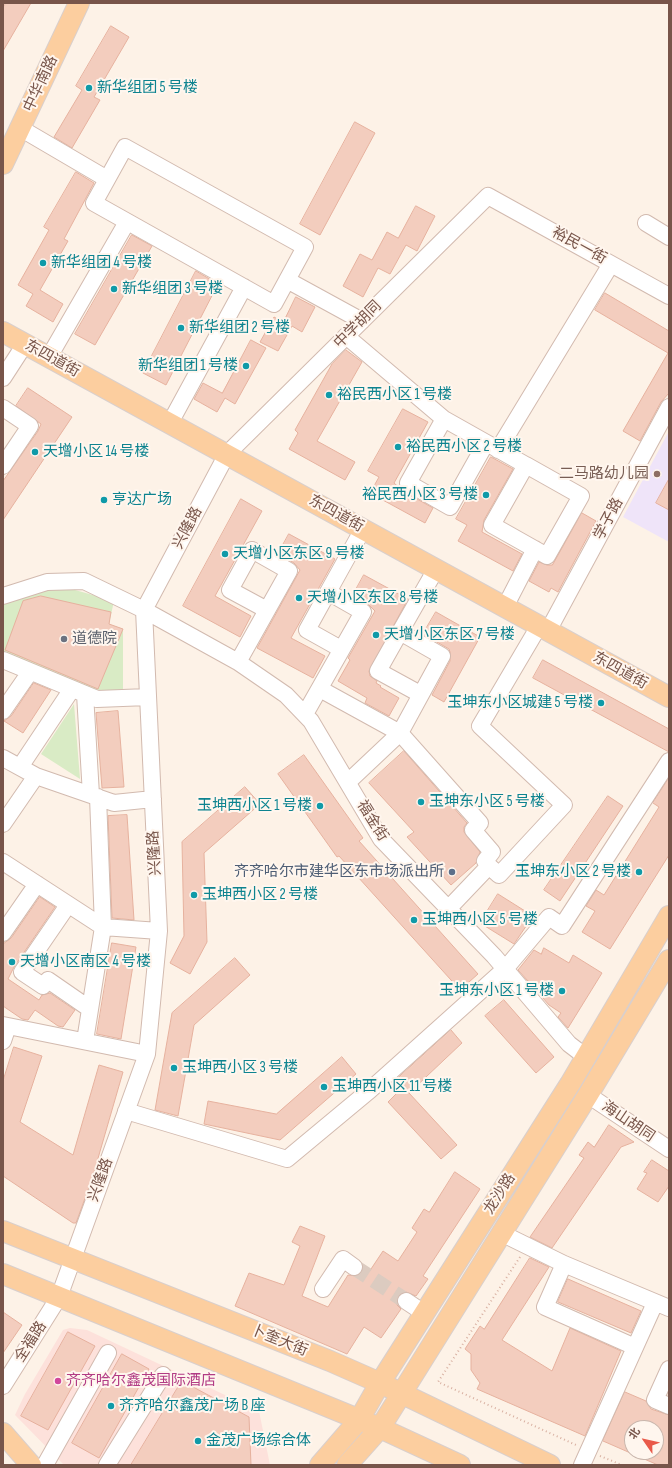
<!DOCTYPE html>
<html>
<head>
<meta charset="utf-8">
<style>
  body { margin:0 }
  #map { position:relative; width:672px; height:1468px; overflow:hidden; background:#fdf2e7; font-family:"Sofia Sans Condensed","Noto Sans SC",sans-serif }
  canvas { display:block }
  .frame { position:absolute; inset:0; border:4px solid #78554a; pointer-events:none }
  .north { position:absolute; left:624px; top:1420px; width:40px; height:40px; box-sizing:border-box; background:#fff6ee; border:1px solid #c9b6ac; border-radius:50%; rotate:304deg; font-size:11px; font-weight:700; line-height:16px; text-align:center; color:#78554a }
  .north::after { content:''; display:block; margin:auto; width:14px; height:18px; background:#e95a4a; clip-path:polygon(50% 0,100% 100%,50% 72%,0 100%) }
</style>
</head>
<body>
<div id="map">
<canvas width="672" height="1468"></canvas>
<div class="frame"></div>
<div class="north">北</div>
</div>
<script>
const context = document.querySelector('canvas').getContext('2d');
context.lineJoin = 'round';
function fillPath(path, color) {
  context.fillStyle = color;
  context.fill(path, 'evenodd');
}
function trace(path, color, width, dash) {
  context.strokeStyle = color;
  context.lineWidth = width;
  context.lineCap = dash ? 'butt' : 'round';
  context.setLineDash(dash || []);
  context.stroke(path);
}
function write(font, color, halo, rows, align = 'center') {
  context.font = font + ' "Sofia Sans Condensed","Noto Sans SC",sans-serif';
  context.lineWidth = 4;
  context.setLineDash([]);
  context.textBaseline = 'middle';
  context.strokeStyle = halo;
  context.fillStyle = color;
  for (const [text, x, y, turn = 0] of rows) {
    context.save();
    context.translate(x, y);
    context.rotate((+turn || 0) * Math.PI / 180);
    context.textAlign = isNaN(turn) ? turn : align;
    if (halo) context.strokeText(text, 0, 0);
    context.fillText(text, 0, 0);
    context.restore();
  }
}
const commercial = new Path2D(`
  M70 1328 87 1330 259 1411 270 1465H64L15 1415 25 1394 63 1330Z`);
const education = new Path2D(`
  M669 431V542L623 517Z`);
const green = new Path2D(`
  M51 588H68L114 601 109 624 123 629V694H96L3 655V604Z
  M74 704 80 779 41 754Z`);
const building = new Path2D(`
  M6 3H31L3 51V8Z
  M111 26 129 37 94 97 100 100 72 148 54 137 82 90 76 86Z
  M355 122 375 133 320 235 300 224Z
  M76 172 94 183 64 239 68 241 40 290 63 304 53 322 26 306 33 294 18 285 49 230 44 227Z
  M416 206 435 216 417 251 406 245 390 274 378 268 363 297 343 286 360 254 372 260 387 232 398 238Z
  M132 235 152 246 95 345 75 334Z
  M196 271 218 284 166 385 143 373Z
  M605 293 669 331V393L661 402 640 441 623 431 668 353 595 310Z
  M296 297 315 307 302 332 292 326 278 351 260 342 274 317 283 322Z
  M251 340 266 348 235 404 225 398 217 412 194 399 203 383 222 393Z
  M346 350 362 362 317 441 355 462 345 480 289 449 298 433 295 430 332 364Z
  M28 388 72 417 3 520V481L38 431 41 424 16 406Z
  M403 409 428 422 394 483 403 491 433 508 425 523 370 493 379 477 368 471Z
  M491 457 513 469 484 520 482 532 522 554 513 571 458 541 467 525 456 519Z
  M669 479V510L656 503Z
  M241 499 262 511 215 596 251 616 240 637 183 606Z
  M582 513 596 521 558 592 551 588 549 592 529 581 539 562 547 565H552Z
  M289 534 335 559 291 638 325 656 313 678 257 648 300 570 294 563 278 554Z
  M364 575 408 599 369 671 370 676 377 681 376 683 381 686 380 687 399 698 389 716 365 703 367 698 338 681 350 660 348 658 375 611 368 604 353 595Z
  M41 596 111 612 109 624 123 629 98 689 5 650 23 601Z
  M436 612 480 637 444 702 432 695 450 661V652L449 649 423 634Z
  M543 660 669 729V752L533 678Z
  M34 683 51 690 23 733 4 721 11 716Z
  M118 711 124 787 102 788 96 713Z
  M404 751 467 823 464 827V832L480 852 476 863 451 885 407 837 414 832 369 783Z
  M304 755 363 838 359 841 478 974 460 990 339 856 337 857 278 774Z
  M669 778V855L610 949 582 932 595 911 586 906 596 890 604 895 659 807 653 803Z
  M245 787 260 804 204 853 207 942 190 974 170 963 184 936 182 842Z
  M608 796 623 806 560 901 544 890Z
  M127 815 134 920 112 918 108 816Z
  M498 894 533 916 514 944 480 923Z
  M40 897 55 907 14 967 8 979 39 1000 42 995 50 993 75 1010 63 1027 58 1026 35 1010 28 1020 22 1019 3 1006V944L11 938Z
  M112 943 136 947 121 1039 97 1034Z
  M544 948 569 963 573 955 602 973 568 1028 558 1017 561 1013 549 1005 535 989 536 986 528 981 518 970 534 950 541 954Z
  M235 958 250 975 194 1025 178 1116 155 1110 172 1013Z
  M504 1000 554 1057 536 1073 485 1016Z
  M451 1030 462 1043 409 1093 457 1145 441 1159 388 1102 402 1088 395 1081Z
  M14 1047 42 1056 20 1122 73 1155 99 1065 123 1072 92 1179 76 1223H73L3 1176V1081Z
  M342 1057 356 1074 280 1140 204 1124 208 1101 276 1114Z
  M609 1125 634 1142 621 1147 552 1248 530 1237 584 1158 579 1155 588 1142 594 1147Z
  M652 1160 669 1171V1186L658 1202 637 1189 647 1173 644 1172Z
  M455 1172 480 1189 423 1276 428 1279 416 1296 406 1292 398 1296 397 1305 401 1309 381 1338 364 1327 347 1354 235 1306 249 1273 284 1285 300 1246 292 1242 300 1226 325 1236 302 1296 328 1307 348 1275 357 1276 363 1269 369 1272 383 1251 398 1261 417 1232 412 1228 424 1209 429 1212Z
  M530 1258 549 1267 502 1340 552 1371 570 1328 621 1351 585 1436 477 1389 480 1383 471 1370V1354L465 1349 480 1326 484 1329Z
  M568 1279 641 1311 631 1333 558 1302Z
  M3 1312 22 1325 3 1353Z
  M68 1332 95 1346 48 1430 21 1416Z
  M122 1354 149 1369 99 1458 72 1443Z
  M182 1381 249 1417 251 1465H131Z
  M625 1392 646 1401 651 1409 669 1415V1465H658L603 1441ZM632 1428H656V1452H632Z`);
const minorTunnel = new Path2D(`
  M354 1267 406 1301`);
const path = new Path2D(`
  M520 1257 438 1382 576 1445
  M600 1456 622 1465`);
const minor = new Path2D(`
  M20 128 107 179
  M125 147 305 247 274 304 94 203Z
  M646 223 669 237
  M287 280 362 321
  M346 336 444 419 531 468
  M49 357 127 222
  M3 378 25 344
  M3 408 30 426 3 466
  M444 419 408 483 450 507 486 443
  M170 423 244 287
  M498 450 611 264
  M526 465 581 496 547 556 492 525Z
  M328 592 363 529
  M3 596 47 582 84 581 144 610 238 662 286 695 311 721 381 839 494 956 569 1044 586 1057
  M505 607 535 549
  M548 631 669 407
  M400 632 378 671 420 694
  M3 660 97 699 148 697
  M238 662 289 571 252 550 230 590 267 610
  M320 689 400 733 442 656 400 632 436 569
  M85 694 91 795
  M3 711 30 672
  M305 714 363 612 328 592 307 630 341 649
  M3 758 36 776 3 824
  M20 767 72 689
  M36 776 114 803 153 799
  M348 782 400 733 480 823 473 830 492 852 485 861 489 866 448 909
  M3 862 103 927 159 931
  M489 866 499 875 564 805 480 726 539 626
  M68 905 22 972 43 986 48 980 90 1009
  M3 933 37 884
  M3 1025 147 1054
  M3 1041 8 1026
  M85 1041 103 927 98 797
  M588 1095 669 1149
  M126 1111 287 1159 370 1090 505 969 549 917 562 926 669 761
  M501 1233 564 1264 669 1308
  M564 1264 545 1307 635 1347
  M323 1289 343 1259 354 1267
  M406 1301 424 1313
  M669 1369 655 1400 669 1406
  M3 1386 59 1297 147 1054 159 931 144 610 227 454 488 196 669 296
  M45 1465 108 1353
  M107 1465 163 1375
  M582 1465 655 1303`);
const major = new Path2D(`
  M3 164 79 3
  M3 332 669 697
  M3 1231 330 1361 380 1383 550 1465
  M3 1274 380 1428 460 1465
  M3 1433 31 1465
  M320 1465 359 1420 380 1383 570 1084 669 916
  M347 1465 380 1428 588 1095 669 960`);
const markers = [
  [89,88,4,"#0f9aa8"],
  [43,263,4,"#0f9aa8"],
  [114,289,4,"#0f9aa8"],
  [181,328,4,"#0f9aa8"],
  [246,366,4,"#0f9aa8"],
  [329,395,4,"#0f9aa8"],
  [398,447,4,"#0f9aa8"],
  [35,452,4,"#0f9aa8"],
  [657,474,4,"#8d6e63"],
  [486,495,4,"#0f9aa8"],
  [104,500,4,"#0f9aa8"],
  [225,554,4,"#0f9aa8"],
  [299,598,4,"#0f9aa8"],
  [376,635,4,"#0f9aa8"],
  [64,639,4,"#6b7280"],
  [601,703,4,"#0f9aa8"],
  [421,802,4,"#0f9aa8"],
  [320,806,4,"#0f9aa8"],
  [452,872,4,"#5c6f8a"],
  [639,872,4,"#0f9aa8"],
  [194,895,4,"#0f9aa8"],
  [414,920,4,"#0f9aa8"],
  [12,962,4,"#0f9aa8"],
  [562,991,4,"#0f9aa8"],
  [174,1068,4,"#0f9aa8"],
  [324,1087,4,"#0f9aa8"],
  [58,1381,4,"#d1479c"],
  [111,1406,4,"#0f9aa8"],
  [198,1441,4,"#0f9aa8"]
];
const streetNames = [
  ["中华南路",41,84,-65],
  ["裕民一街",579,246,29],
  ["中学胡同",358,325,-45],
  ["东四道街",52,359,29],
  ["东四道街",336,514,29],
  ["学子路",609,519,-62],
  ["兴隆路",188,528,-62],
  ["东四道街",620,671,29],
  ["福金街",372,821,58],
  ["兴隆路",155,853,-93],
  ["海山胡同",628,1122,34],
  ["兴隆路",101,1180,-70],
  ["龙沙路",500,1194,-58],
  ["卜奎大街",279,1341,22],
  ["全福路",31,1342,-57]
];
const cultureNames = [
  ["新华组团 5 号楼",97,88],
  ["新华组团 4 号楼",51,263],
  ["新华组团 3 号楼",122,289],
  ["新华组团 2 号楼",189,328],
  ["新华组团 1 号楼",238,366,"right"],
  ["裕民西小区 1 号楼",337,395],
  ["裕民西小区 2 号楼",406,447],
  ["天增小区 14 号楼",43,452],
  ["裕民西小区 3 号楼",478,495,"right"],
  ["亨达广场",112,500],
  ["天增小区东区 9 号楼",233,554],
  ["天增小区东区 8 号楼",307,598],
  ["天增小区东区 7 号楼",384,635],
  ["玉坤东小区城建 5 号楼",593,703,"right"],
  ["玉坤东小区 5 号楼",429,802],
  ["玉坤西小区 1 号楼",312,806,"right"],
  ["玉坤东小区 2 号楼",631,872,"right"],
  ["玉坤西小区 2 号楼",202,895],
  ["玉坤西小区 5 号楼",422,920],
  ["天增小区南区 4 号楼",20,962],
  ["玉坤东小区 1 号楼",554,991,"right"],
  ["玉坤西小区 3 号楼",182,1068],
  ["玉坤西小区 11 号楼",332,1087],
  ["齐齐哈尔鑫茂广场 B 座",119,1406],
  ["金茂广场综合体",206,1441]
];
const educationNames = [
  ["二马路幼儿园",649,474]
];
const worshipNames = [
  ["道德院",72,639]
];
const serviceNames = [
  ["齐齐哈尔市建华区东市场派出所",444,872]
];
const hotelNames = [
  ["齐齐哈尔鑫茂国际酒店",66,1381]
];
fillPath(commercial, '#fde1db');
fillPath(education, '#efe4f9');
fillPath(green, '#d9ebc5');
fillPath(building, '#f3cdbe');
trace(building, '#e6b19e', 1);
trace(minorTunnel, '#dccbc0', 16, [16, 8]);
trace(minor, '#d2baaf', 18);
trace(major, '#d9cfcc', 22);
trace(path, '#d8b0a1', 2, [1, 3]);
trace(minor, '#fff', 16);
trace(major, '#fcce9f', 20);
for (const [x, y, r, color] of markers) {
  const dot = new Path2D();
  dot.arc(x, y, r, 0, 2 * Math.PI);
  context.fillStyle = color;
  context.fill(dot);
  trace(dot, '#fff6ee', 1.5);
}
write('15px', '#78554a', '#fff6ee', streetNames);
write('15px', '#0d838f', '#fff6ee', cultureNames, 'left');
write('15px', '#785e54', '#fff6ee', educationNames, 'right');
write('15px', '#5b616d', '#fff6ee', worshipNames, 'left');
write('15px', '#4e5e75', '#fff6ee', serviceNames, 'right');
write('15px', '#b23c85', '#fff6ee', hotelNames, 'left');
</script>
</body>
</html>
